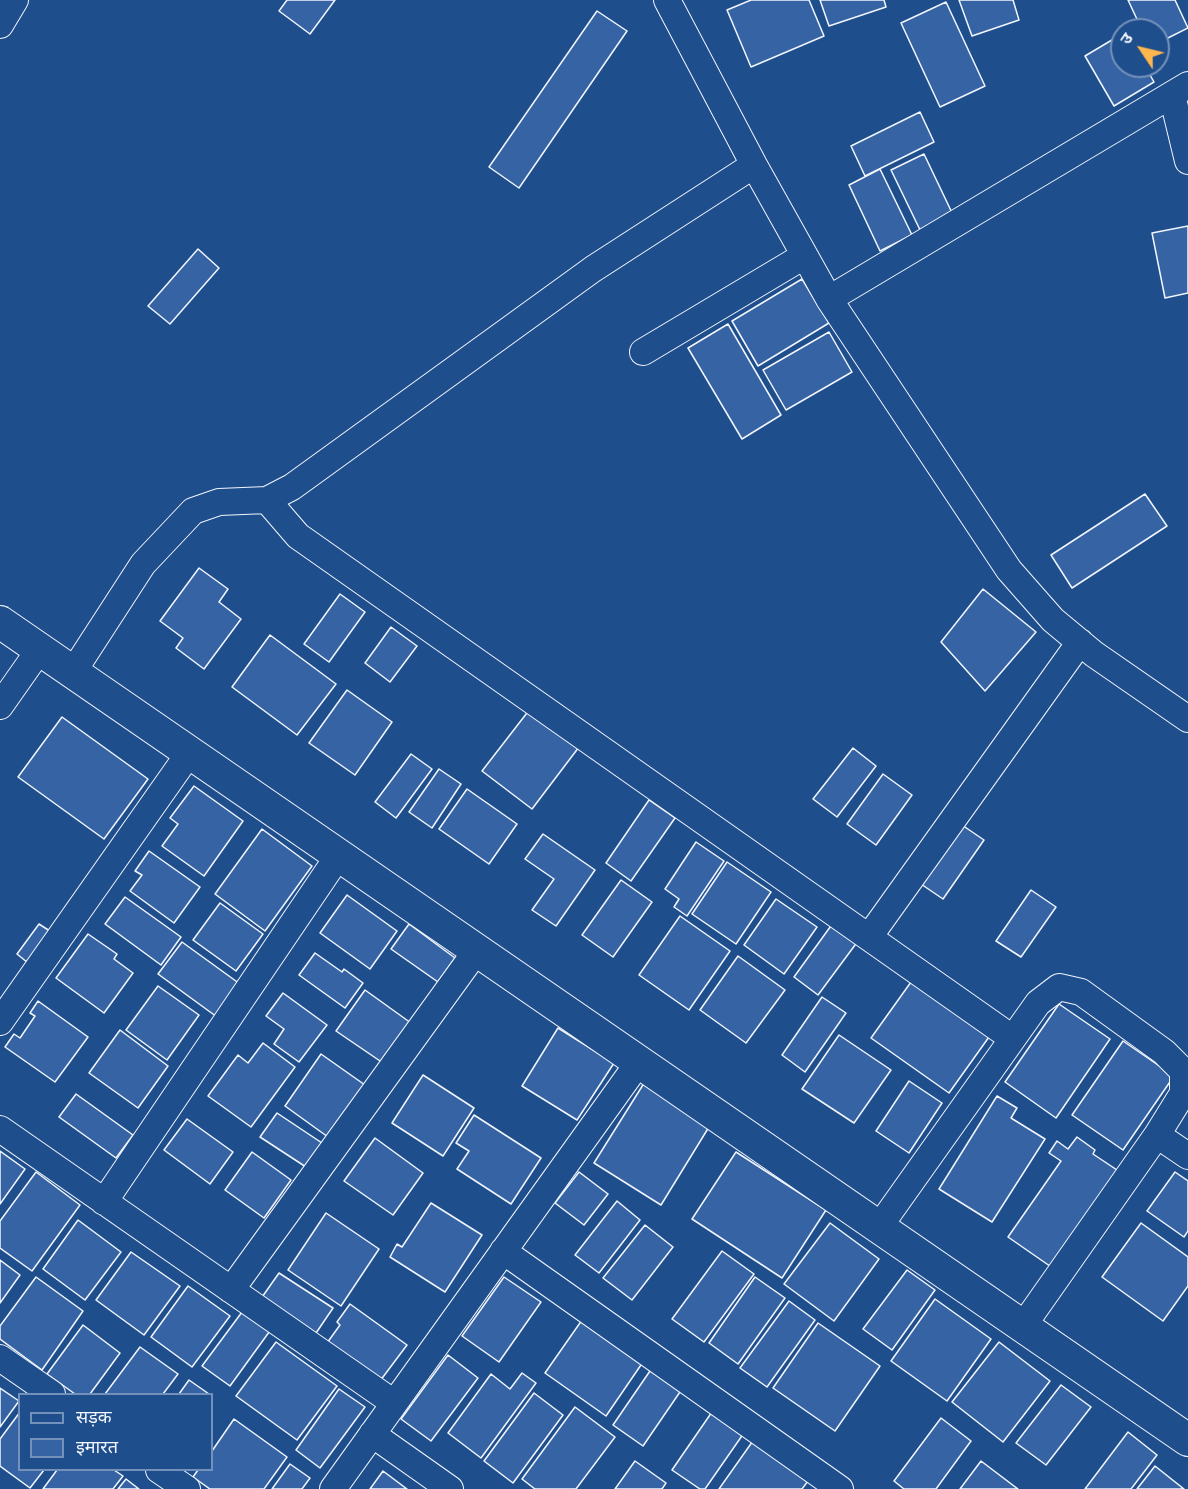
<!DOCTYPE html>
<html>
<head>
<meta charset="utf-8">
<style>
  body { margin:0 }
  #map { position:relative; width:1188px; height:1489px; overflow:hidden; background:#1f4e8c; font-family:"DejaVu Sans","Noto Sans Devanagari",sans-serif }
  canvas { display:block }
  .legend { position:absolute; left:18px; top:1393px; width:195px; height:78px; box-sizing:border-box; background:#1f4e8c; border:2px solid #7391ba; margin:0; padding:8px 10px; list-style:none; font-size:18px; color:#f2f6ff }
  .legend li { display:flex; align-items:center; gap:12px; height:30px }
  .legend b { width:30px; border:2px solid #7391ba }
  .north { position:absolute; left:1110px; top:18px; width:60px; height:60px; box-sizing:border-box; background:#1f4e8c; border:2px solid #7391ba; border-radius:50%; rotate:305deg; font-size:16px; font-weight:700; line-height:24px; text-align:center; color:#f2f6ff }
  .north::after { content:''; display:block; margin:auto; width:21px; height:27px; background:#ffb74d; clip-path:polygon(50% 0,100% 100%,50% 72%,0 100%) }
</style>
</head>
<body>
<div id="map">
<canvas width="1188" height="1489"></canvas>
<ul class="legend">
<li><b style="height:8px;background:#1f4e8c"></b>सड़क</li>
<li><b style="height:16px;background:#3563a3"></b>इमारत</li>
</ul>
<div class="north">उ</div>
</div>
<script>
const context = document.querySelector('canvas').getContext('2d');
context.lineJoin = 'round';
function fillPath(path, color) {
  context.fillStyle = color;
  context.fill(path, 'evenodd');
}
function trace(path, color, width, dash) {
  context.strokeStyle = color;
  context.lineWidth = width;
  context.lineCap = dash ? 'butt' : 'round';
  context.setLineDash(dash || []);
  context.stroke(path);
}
const building = new Path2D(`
  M287 0H335L310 34 279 11Z
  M751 0H809L824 36 751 67 727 10Z
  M820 0H884L886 7 829 26Z
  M959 0H1013L1019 20 972 36Z
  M1128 0H1175L1188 28 1158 43V30H1142Z
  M946 2 985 86 940 107 901 23Z
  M597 11 627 31 519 188 489 167Z
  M1122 34V66H1145L1154 82 1114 106 1085 56Z
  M920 112 934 142 865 176 851 146Z
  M924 154 955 219 922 234 891 170Z
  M880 169 912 235 880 251 849 185Z
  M1188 226V293L1165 298 1152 233Z
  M198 249 219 268 170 324 148 306Z
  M802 279 829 323 758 366 732 321Z
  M728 324 781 415 742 439 688 348Z
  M829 332 852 372 786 410 763 370Z
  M1145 494 1167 526 1072 588 1051 555Z
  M199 568 228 589 219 602 241 619 204 669 176 648 183 638 160 621Z
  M983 589 1036 632 985 691 941 642Z
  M340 594 365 612 329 662 304 644Z
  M391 627 417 646 390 682 365 663Z
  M270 635 336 684 297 735 232 687Z
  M347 690 392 722 355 775 309 743Z
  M530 709 579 747 532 809 482 771Z
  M62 717 148 779 104 839 18 777Z
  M853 748 876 766 837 817 813 799Z
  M411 754 432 769 396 818 375 802Z
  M439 769 461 784 432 828 409 812Z
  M883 774 912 795 876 845 847 824Z
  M194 786 243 821 204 876 162 846 178 824 170 818Z
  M467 789 517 824 489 864 439 829Z
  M649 800 675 818 631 881 606 863Z
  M959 823 984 840 943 899 918 882Z
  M262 829 312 866 265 931 215 894Z
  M543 834 595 870 556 926 532 910 554 879 525 859Z
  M696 842 724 861 687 916 674 907 679 899 665 889Z
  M149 851 200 887 174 923 130 891 142 875 135 871Z
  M727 862 771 892 736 944 692 914Z
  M621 880 652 902 613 957 582 935Z
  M1031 890 1056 907 1021 957 996 941Z
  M347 895 397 931 370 969 320 933Z
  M125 897 181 937 161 965 105 924Z
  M776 899 817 927 784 974 744 945Z
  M220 903 263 934 236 971 193 940Z
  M680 916 730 951 689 1010 639 975Z
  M833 923 858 941 818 995 794 977Z
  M39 924 56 935 33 967 17 954Z
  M409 924 455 958 438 982 391 949Z
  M88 934 117 954 114 959 133 973 104 1013 56 978Z
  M182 942 240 984 217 1017 158 974Z
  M315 953 342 972 344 969 363 983 345 1008 299 975Z
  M738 956 785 990 746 1043 700 1010Z
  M911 982 989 1037 949 1093 871 1038Z
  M158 986 199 1015 167 1060 126 1030Z
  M365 990 411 1023 383 1063 336 1031Z
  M283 993 327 1025 299 1062 274 1044 284 1029 266 1016Z
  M822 997 846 1013 805 1072 782 1055Z
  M38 1001 88 1037 55 1082 5 1047 14 1034 20 1038 35 1016 30 1013Z
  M1059 1004 1110 1039 1056 1118 1005 1082Z
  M558 1028 614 1063 577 1120 522 1086Z
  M120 1030 168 1066 138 1108 89 1073Z
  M839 1035 891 1070 854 1123 802 1089Z
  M1123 1041 1174 1076 1123 1150 1072 1115Z
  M263 1043 295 1067 251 1127 208 1096 238 1055 248 1063Z
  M321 1054 365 1085 328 1137 285 1106Z
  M423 1075 474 1108 443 1156 392 1123Z
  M646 1080 712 1122 661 1205 594 1163Z
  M909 1081 942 1103 909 1153 876 1131Z
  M76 1094 133 1135 116 1158 59 1117Z
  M997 1096 1017 1108 1011 1118 1045 1139 992 1222 939 1189Z
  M277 1113 322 1143 306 1167 260 1137Z
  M474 1115 541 1158 511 1204 457 1169 469 1151 456 1143Z
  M187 1119 233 1152 210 1184 164 1150Z
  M1077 1137 1095 1150 1093 1154 1123 1174 1057 1271 1008 1237 1061 1161 1049 1153 1057 1141 1068 1149Z
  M375 1138 423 1173 393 1215 344 1181Z
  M0 1151 25 1169 0 1204Z
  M252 1152 291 1180 264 1218 225 1190Z
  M736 1152 826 1210 782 1278 692 1219Z
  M36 1172 80 1205 32 1271 0 1248V1221Z
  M579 1172 608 1194 584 1225 555 1203Z
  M1175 1172 1188 1181V1231L1184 1237 1147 1211Z
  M617 1201 640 1220 599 1273 575 1255Z
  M431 1203 482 1235 445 1292 390 1257 397 1244 402 1247Z
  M326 1213 379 1249 341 1306 288 1270Z
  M78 1220 121 1252 85 1300 43 1269Z
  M830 1223 879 1259 834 1321 784 1284Z
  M1141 1223 1188 1257V1286L1163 1321 1102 1277Z
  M645 1225 673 1247 632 1300 603 1278Z
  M722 1251 754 1274 704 1342 672 1319Z
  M131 1252 180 1286 144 1335 96 1300Z
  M0 1260 20 1275 0 1303Z
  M907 1270 935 1290 892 1350 863 1329Z
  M279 1273 333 1308 314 1336 260 1300Z
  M36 1277 83 1311 42 1370 0 1339V1326Z
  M504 1277 541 1302 499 1362 462 1336Z
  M755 1277 785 1298 738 1364 709 1343Z
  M188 1286 230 1316 192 1367 151 1337Z
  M935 1299 991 1339 947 1401 891 1361Z
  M789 1301 815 1320 767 1387 740 1368Z
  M350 1304 407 1345 380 1381 327 1343 340 1325 337 1322Z
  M245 1308 272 1328 230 1386 202 1366Z
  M582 1320 643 1362 606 1416 545 1373Z
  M818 1323 880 1366 835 1431 773 1388Z
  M83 1325 120 1353 90 1394H75L47 1374Z
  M276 1342 337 1386 297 1440 236 1396Z
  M999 1342 1050 1381 1003 1442 952 1402Z
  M140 1347 178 1374 163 1394H105Z
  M448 1355 478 1378 431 1441 401 1419Z
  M652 1368 682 1389 643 1446 613 1425Z
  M522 1373 536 1383 481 1458 448 1433 491 1374 510 1389Z
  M189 1380 209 1394H179Z
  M1061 1385 1091 1407 1046 1465 1016 1443Z
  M0 1388 19 1401 0 1427Z
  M339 1389 365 1407 320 1468 296 1450Z
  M534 1393 563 1415 513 1483 484 1461Z
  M575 1407 615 1437 576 1489H535L522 1479Z
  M714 1409 746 1430 705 1489H700L672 1470Z
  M20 1412V1470H44L30 1488 0 1466V1439Z
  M941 1418 971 1441 936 1489H904L894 1481Z
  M234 1419 287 1457 264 1489H210L193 1477 198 1470H212V1451Z
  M1128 1432 1157 1455 1131 1489H1085Z
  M755 1438 811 1477 802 1489H719Z
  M635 1461 666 1483 662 1489H615Z
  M981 1461 1018 1489H960Z
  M290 1464 310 1478 302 1489H272Z
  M1155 1466 1184 1489H1137Z
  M57 1470H114L123 1476 113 1489H43Z
  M383 1471 407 1489H370Z
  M126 1479 139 1489H118Z`);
const minor = new Path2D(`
  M667 0 754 165 829 299 1009 570 1053 620 1094 654 1188 719
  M0 25 15 0
  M1172 95 1188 161
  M829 299 1188 85
  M643 352 804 256
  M267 500 298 536 1012 1038
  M73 672 143 564 193 511 219 502 267 500 292 487 593 269 754 165
  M0 706 40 649
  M869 937 1080 642
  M0 1022 190 752
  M0 1129 394 1403
  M1157 1135 1188 1156
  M104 1202 339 855
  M879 1227 1038 1003 1059 987 1081 992 1164 1052 1183 1071V1093L1157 1135 1023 1326
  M503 1251 840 1489
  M231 1290 477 950
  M0 1358 52 1394
  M372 1434 450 1489
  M159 1470 187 1489
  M333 1489 639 1062`);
const tertiary = new Path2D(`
  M0 622 1188 1440`);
fillPath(building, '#3563a3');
trace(building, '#f2f6ff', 1.5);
trace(minor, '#f2f6ff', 28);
trace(tertiary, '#f2f6ff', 34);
trace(minor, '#1f4e8c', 26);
trace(tertiary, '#1f4e8c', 32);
</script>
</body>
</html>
